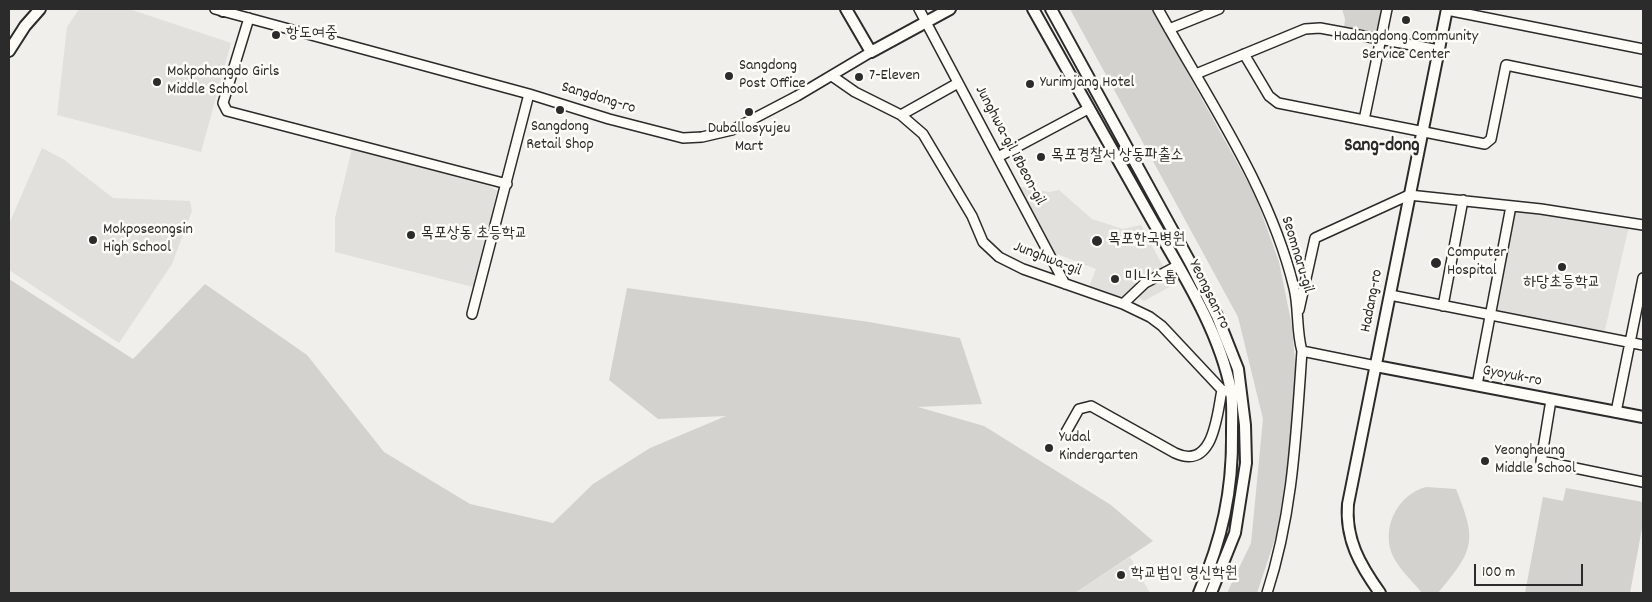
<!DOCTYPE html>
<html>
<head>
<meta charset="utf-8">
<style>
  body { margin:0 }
  #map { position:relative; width:1652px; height:602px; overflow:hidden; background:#f0efeb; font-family:Dekko,sans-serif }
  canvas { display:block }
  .frame { position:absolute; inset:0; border:10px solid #2b2b2b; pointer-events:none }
  .scale { position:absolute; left:1474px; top:564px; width:109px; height:22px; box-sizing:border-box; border:2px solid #2b2b2b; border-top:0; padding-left:6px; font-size:15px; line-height:18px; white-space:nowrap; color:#2b2b2b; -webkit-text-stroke:4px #fdfcf7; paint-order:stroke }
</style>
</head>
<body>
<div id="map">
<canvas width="1652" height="602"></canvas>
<div class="frame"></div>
<div class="scale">100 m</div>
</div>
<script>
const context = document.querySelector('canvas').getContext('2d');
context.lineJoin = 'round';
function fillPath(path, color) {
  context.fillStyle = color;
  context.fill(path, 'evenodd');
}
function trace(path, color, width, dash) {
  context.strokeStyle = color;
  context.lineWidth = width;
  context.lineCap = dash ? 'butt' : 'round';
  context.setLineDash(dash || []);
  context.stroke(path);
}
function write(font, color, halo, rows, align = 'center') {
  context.font = font + ' Dekko,"Poor Story",sans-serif';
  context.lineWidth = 5;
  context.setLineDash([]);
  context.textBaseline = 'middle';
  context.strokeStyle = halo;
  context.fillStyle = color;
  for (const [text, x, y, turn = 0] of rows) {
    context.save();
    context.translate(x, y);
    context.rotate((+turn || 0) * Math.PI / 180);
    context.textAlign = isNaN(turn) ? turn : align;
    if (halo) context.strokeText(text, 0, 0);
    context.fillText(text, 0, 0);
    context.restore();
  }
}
const built = new Path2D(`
  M79 9H129L231 43 201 152 57 115 67 27Z
  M42 148 63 159 113 198 190 201 192 211 172 264 119 343 9 270V224Z
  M352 149 489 186 497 191 473 287 335 252V218Z
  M1016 186 1049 192 1059 190 1092 219 1123 229 1141 225 1173 285 1144 301 1135 295 1129 303 1089 287 1096 269 1052 252Z
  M1515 207 1629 226 1604 334 1500 313 1497 309Z
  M1130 557 1150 593H1075Z`);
const green = new Path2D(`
  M1070 9H1152L1255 195 1279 262 1292 326 1298 396 1278 530 1257 593H1227L1251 543 1263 419 1238 317Z
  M1342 9H1383L1379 34 1376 36 1344 29 1345 19Z
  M9 279 133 359 205 284 307 355 384 452 470 504 553 523 593 484 650 448 726 416 658 419 609 380 627 288 869 322 960 338 982 404 918 407 984 426 1111 505 1153 541 1075 593H9Z
  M1426 487 1456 489C1477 541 1475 549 1438 593H1422C1412 580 1394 565 1390 548 1384 522 1400 494 1426 487Z
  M1566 488 1643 502V523L1630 593H1525L1543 497 1563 501Z`);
const minor = new Path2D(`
  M215 9 529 94 609 119 683 138 702 137 732 130 797 96 871 52
  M919 9 1065 284
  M1158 9C1207 98 1270 188 1294 288 1299 308 1296 330 1302 351 1296 435 1293 513 1267 593
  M1447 10 1643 49
  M249 18 223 103 227 111 507 184
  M1169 29 1219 9
  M1244 54 1269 96 1278 103 1485 144 1491 139 1506 65 1643 93
  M1196 74 1305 29 1320 28 1439 50
  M832 76 855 92 901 115 923 134 972 216 983 242 999 257 1023 269 1123 304 1150 317 1162 326 1222 390 1236 393
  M901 115 958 83
  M1364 120 1387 9
  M998 157 1088 109
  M1390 295 1643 345
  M1123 304 1145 283 1177 266
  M1443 306 1463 200
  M1299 310 1315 238 1409 195 1541 209 1643 225
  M472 314 529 94
  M1302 351 1376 366
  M1477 385 1511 206
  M1551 400 1541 461 1643 482
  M1616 412 1643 278
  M1066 432 1079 409 1091 406 1175 453C1214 471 1217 414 1222 390`);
const tertiary = new Path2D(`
  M846 9 871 52 950 9
  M1033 9C1071 77 1109 145 1148 213 1179 268 1219 328 1231 391 1233 404 1232 419 1232 432 1233 491 1222 539 1199 593
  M1051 9 1191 264 1217 316 1238 369 1245 425 1246 463 1235 533 1211 593
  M223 11 224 9
  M9 51 25 26 40 9
  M1376 366 1643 417
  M1380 593C1360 565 1345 539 1348 504L1447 9`);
const markers = [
  [1406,20,5,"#2b2b2b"],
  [276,35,5,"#2b2b2b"],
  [729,76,5,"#2b2b2b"],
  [859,77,5,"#2b2b2b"],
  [157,82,5,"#2b2b2b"],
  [1030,84,5,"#2b2b2b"],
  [560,110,5,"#2b2b2b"],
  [749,112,5,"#2b2b2b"],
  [1041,157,5,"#2b2b2b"],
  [411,235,5,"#2b2b2b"],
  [93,240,5,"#2b2b2b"],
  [1097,241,6,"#2b2b2b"],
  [1436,263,6,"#2b2b2b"],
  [1562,267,5,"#2b2b2b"],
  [1115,279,5,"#2b2b2b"],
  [1049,448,5,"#2b2b2b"],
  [1485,461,5,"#2b2b2b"],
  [1121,575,5,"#2b2b2b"]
];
const poiNames = [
  ["항도여중",286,35],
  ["Hadangdong Community",1406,38,"center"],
  ["Service Center",1406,56,"center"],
  ["Sangdong",739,67],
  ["Post Office",739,85],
  ["Mokpohangdo Girls",167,73],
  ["Middle School",167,91],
  ["7-Eleven",869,77],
  ["Yurimjang Hotel",1040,84],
  ["Sangdong",560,128,"center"],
  ["Retail Shop",560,146,"center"],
  ["Duballosyujeu",749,130,"center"],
  ["Mart",749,148,"center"],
  ["목포경찰서 상동파출소",1051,157],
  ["Mokposeongsin",103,231],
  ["High School",103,249],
  ["목포상동 초등학교",421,235],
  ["목포한국병원",1108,241],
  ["Computer",1447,254],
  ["Hospital",1447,272],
  ["미니스톱",1125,279],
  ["하당초등학교",1562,284,"center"],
  ["Yudal",1059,439],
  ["Kindergarten",1059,457],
  ["Yeongheung",1495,452],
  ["Middle School",1495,470],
  ["학교법인 영신학원",1131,575]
];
const streetNames = [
  ["Sangdong-ro",598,99,17],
  ["Junghwa-gil 18beon-gil",1009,146,62],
  ["Seomnaru-gil",1296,255,73],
  ["Junghwa-gil",1047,260,21],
  ["Yeongsan-ro",1208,295,64],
  ["Hadang-ro",1373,301,-79],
  ["Gyoyuk-ro",1512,377,11]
];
const quarterNames = [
  ["Sang-dong",1382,147]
];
fillPath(built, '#e1e0dc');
fillPath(green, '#d3d2cf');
trace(minor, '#2b2b2b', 12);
trace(tertiary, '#2b2b2b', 14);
trace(minor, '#fdfcf7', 9);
trace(tertiary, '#fdfcf7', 10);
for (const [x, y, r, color] of markers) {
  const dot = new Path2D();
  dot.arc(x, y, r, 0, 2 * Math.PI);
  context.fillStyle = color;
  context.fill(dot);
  trace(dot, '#fdfcf7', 2);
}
write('16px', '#2b2b2b', '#fdfcf7', poiNames, 'left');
write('16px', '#2b2b2b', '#fdfcf7', streetNames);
write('bold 19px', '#2b2b2b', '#fdfcf7', quarterNames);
</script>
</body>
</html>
